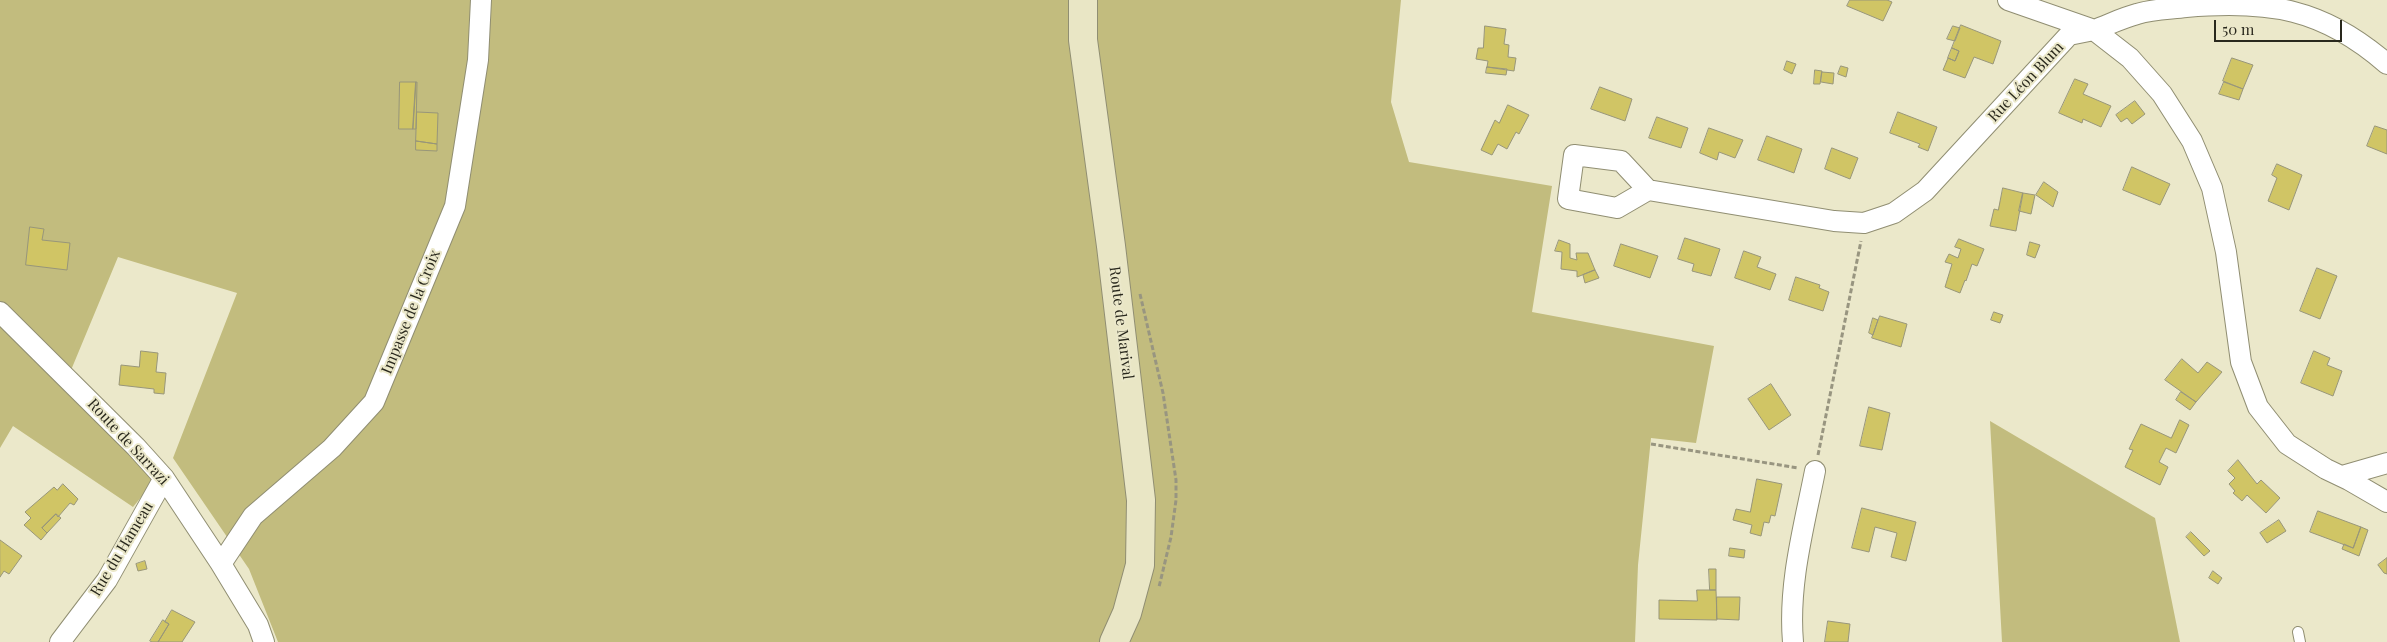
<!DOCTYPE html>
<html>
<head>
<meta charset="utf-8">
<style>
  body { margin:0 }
  #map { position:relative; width:2387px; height:642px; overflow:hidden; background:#ebe8ca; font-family:"Playfair Display",serif }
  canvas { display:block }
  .scale { position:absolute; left:2214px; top:20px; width:128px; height:22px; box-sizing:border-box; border:2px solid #29281d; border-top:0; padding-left:6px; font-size:15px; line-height:18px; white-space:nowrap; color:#29281d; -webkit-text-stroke:4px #ebe8ca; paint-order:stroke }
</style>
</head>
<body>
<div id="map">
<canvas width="2387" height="642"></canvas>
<div class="scale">50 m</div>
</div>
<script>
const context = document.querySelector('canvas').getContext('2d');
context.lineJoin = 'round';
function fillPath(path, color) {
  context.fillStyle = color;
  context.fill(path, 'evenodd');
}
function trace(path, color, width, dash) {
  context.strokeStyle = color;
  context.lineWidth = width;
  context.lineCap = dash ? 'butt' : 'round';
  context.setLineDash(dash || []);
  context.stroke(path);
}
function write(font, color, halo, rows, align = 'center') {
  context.font = font + ' "Playfair Display",serif';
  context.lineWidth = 4;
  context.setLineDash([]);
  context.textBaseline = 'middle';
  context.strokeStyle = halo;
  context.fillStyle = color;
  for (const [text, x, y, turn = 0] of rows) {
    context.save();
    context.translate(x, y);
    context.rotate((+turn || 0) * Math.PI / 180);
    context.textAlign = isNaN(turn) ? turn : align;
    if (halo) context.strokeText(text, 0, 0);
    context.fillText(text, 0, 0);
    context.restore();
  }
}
const green = new Path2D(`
  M0 0H1401L1391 102 1409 162 1552 186 1532 312 1714 346 1696 443 1651 438 1638 565 1635 642H278L249 569 173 458 237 293 118 257 64 387 156 479 133 507 13 426 0 448Z
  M1990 421 2155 518 2180 642H2002Z`);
const building = new Path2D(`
  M1850 0H1887L1892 2 1883 21 1847 6Z
  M1961 25 2001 41 1993 64 1974 57 1965 78 1943 70 1948 58 1955 61 1959 51 1952 48Z
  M1485 26 1506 29 1504 44 1509 45 1508 57 1516 58 1514 71 1487 67 1488 61 1476 59 1478 48H1483Z
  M1953 26 1960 28 1955 41 1947 39Z
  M1952 48 1959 51 1955 61 1948 58Z
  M2232 58 2253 65 2243 89 2223 81Z
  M1787 61 1796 64 1792 74 1784 70Z
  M1841 66 1848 68 1846 77 1838 74Z
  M1487 67 1507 69 1506 75 1486 73Z
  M1815 70 1822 71 1820 84H1814Z
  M1822 72 1834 73 1833 84 1821 82Z
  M2075 79 2088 84 2083 94 2111 106 2101 127 2083 119 2082 123 2059 113Z
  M400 82H416L413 129H399Z
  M416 82H417L416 129H413Z
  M2224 82 2243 89 2239 100 2219 94Z
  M1600 87 1632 99 1625 121 1591 109Z
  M2135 101 2145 114 2132 124 2127 118 2121 122 2116 115Z
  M1508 105 1529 115 1519 134 1516 132 1507 149 1498 144 1492 155 1481 150 1495 120 1499 123Z
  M417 112 438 113 437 144 416 141Z
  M1898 112 1937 127 1928 151 1918 147 1920 144 1890 133Z
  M1657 117 1688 128 1681 148 1649 138Z
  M2375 126 2387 130V154L2367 146Z
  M1709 128 1743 140 1735 158 1719 152 1717 160 1700 153Z
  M1767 136 1802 149 1794 173 1758 160Z
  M416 141 437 144V151L416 150Z
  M1832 148 1858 158 1850 179 1825 169Z
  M2277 164 2302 175 2289 210 2268 201 2277 178 2272 175Z
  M2132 167 2170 184 2160 205 2123 190Z
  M2044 182 2058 192 2053 207 2036 195Z
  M2003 188 2023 193 2016 231 1990 226 1994 209 1998 210Z
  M2023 193 2035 195 2031 214 2019 211Z
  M30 227 44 229 42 240 70 243 67 270 26 265Z
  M1685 238 1720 249 1711 276 1692 271 1694 264 1678 259Z
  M1959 239 1984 249 1977 266 1972 264 1966 281 1965 280 1960 293 1945 287 1952 264 1945 262 1949 254 1958 258 1961 249 1955 247Z
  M1559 240 1570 244V258L1577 260 1576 253H1588L1595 270 1577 277V271L1561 269 1562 252 1555 251Z
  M2030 242 2040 245 2035 258 2027 255Z
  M1621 244 1658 256 1650 278 1614 266Z
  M1744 251 1761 257 1757 267 1776 274 1770 290 1735 278Z
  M2317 268 2337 276 2320 319 2300 311Z
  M1595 270 1599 278 1585 283 1583 275Z
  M1796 277 1820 285 1819 288 1829 292 1823 311 1789 300Z
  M1994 312 2003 315 2000 323 1991 320Z
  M1880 316 1907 324 1901 347 1872 338Z
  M1873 318 1878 320 1873 335 1869 333Z
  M141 351 158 353 156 372 166 373 164 394 154 393V389L119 385 121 365 139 367Z
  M2314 351 2330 358 2327 365 2342 371 2333 396 2301 383Z
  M2182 359 2198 373 2207 362 2222 372 2196 402 2165 380Z
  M1771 384 1791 415 1769 430 1748 399Z
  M2181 392 2196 402 2190 410 2176 400Z
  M1869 407 1890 413 1882 450 1860 446Z
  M2180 420 2189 425 2176 453 2166 448 2159 462 2168 467 2160 485 2125 467 2133 450 2129 449 2141 424 2171 438Z
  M2238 460 2257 484 2261 480 2280 498 2266 513 2247 495 2242 501 2233 493 2235 491 2229 484 2235 478 2228 471Z
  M1757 479 1782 484 1775 516 1771 515 1769 523 1764 522 1761 536 1750 533 1752 525 1733 520 1736 509 1750 512Z
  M63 484 78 499 74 505 70 503 58 517 56 514 42 528 47 533 41 540 24 525 31 518 25 512 54 487 57 490Z
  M1862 508 1916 522 1906 561 1891 557 1897 533 1875 527 1869 552 1852 548Z
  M2318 511 2361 527 2353 548 2310 532Z
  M56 514 61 518 47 533 42 528Z
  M2279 520 2286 531 2267 543 2260 533Z
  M2361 527 2368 530 2359 556 2342 549 2344 544 2353 548Z
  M2191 532 2210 551 2204 556 2186 537Z
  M0 540 22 556 9 574 4 571 0 577Z
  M1730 548 1745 550 1744 558 1729 556Z
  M2387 558V574L2384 573 2378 565Z
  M145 561 147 569 138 571 136 564Z
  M1709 569H1716V590H1710Z
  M2213 571 2222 578 2218 584 2209 578Z
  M1697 590H1716L1717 620 1659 619V600L1697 601Z
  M1717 597H1740L1739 620 1717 619Z
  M172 610 195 622 182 642H158L169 624 165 622Z
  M163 620 169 624 158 642H152L150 641Z
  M1828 621 1850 624 1848 642H1825Z`);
const path = new Path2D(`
  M1140 294 1163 393 1176 480V500L1171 537 1159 587
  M1651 444 1798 468
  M1818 455 1861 241`);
const lane = new Path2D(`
  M2298 632 2300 642`);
const street = new Path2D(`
  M2008 0 2094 30C2108 25 2122 18 2137 14 2152 9 2170 9 2186 7 2268 0 2323 8 2387 64
  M1648 190 1617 208 1568 199 1574 155 1621 161 1648 190 1834 221 1864 223 1894 213 1925 191 2069 35 2094 30 2130 58 2162 94 2192 141 2212 188 2226 252 2241 362 2258 407 2287 444 2326 469 2349 480 2387 502
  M0 312 136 447 164 478 221 564 258 625 264 642
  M2342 476 2387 463
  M221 564 253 516 332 448 374 402 455 206 478 60 481 0
  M60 642 107 580 164 478
  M1793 642C1788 584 1804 527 1815 471`);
const secondary = new Path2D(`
  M1083 0V40L1111 246 1141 500 1140 565 1127 613 1114 642`);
const streetNames = [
  ["Rue Léon Blum",2026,82,-47],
  ["Impasse de la Croix",411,312,-68],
  ["Route de Marival",1121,323,83],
  ["Route de Sarrazi",128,442,47],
  ["Rue du Hameau",122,549,-59]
];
fillPath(green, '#c2bc7e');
fillPath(building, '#d0c565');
trace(building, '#98967a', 1);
trace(lane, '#908e72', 12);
trace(street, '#908e72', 22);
trace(secondary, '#908e72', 30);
trace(path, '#989580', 3, [5, 2.5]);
trace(lane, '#fff', 10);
trace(street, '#fff', 20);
trace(secondary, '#e9e6c5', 28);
write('15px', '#29281d', '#ebe8ca', streetNames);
</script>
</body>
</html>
